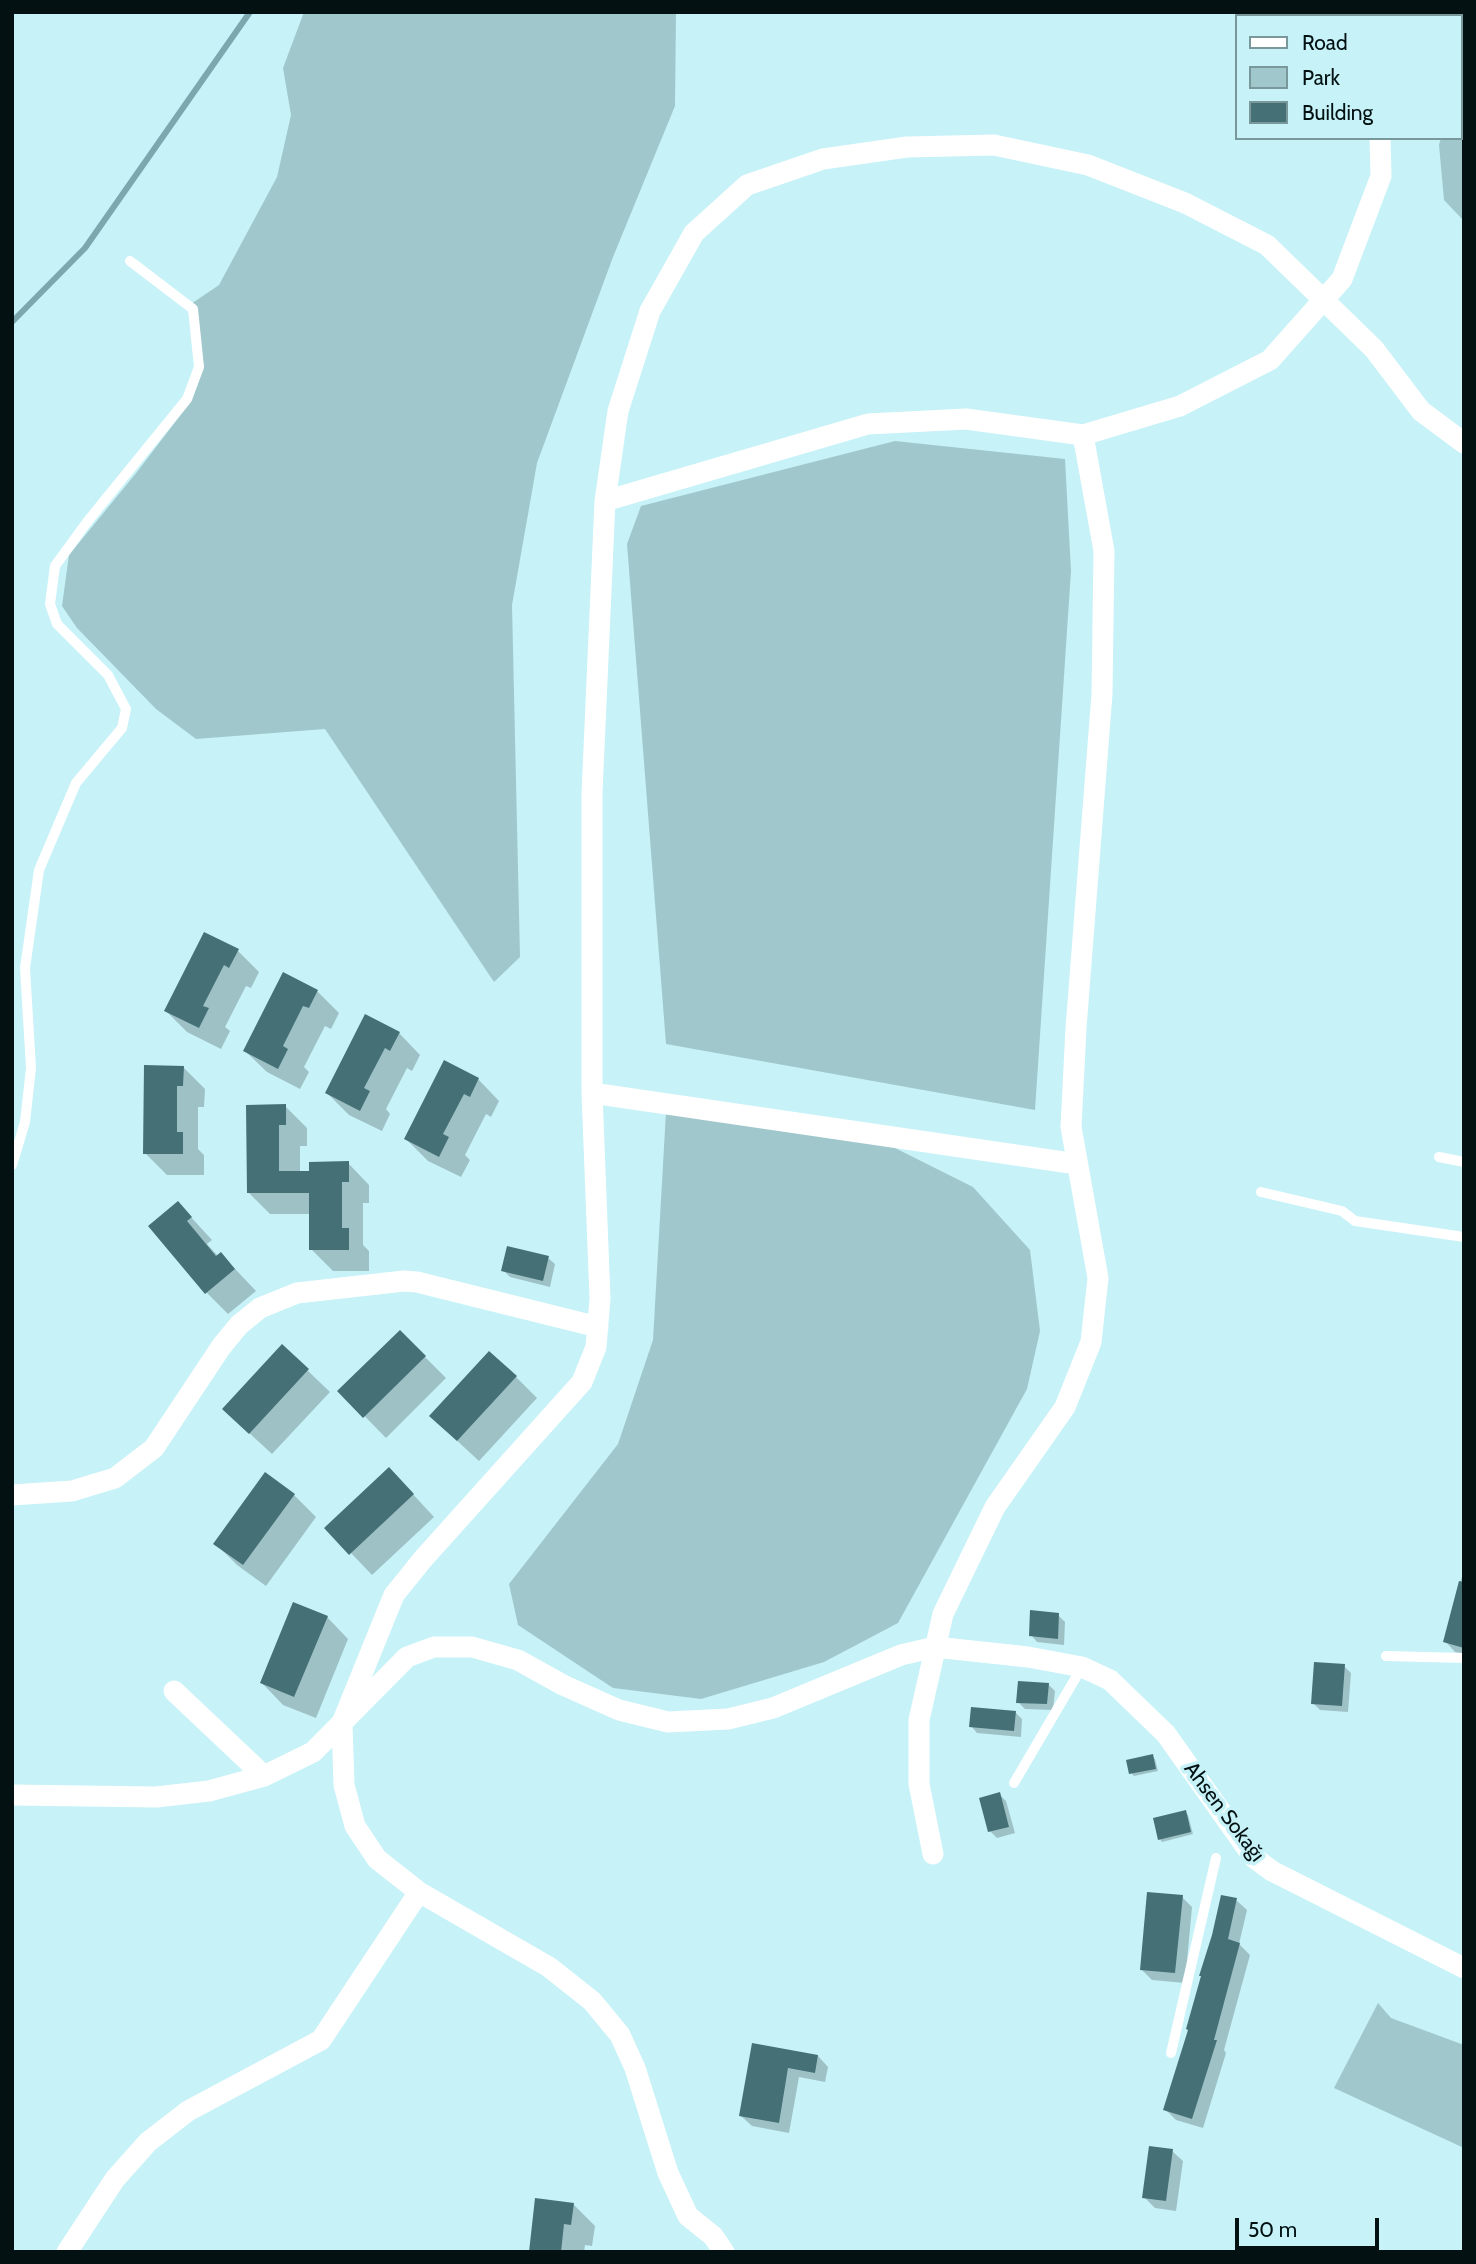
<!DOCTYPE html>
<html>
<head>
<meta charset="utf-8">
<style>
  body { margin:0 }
  #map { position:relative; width:1476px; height:2264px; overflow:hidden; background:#c6f2f8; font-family:Cabin,sans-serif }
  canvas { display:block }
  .frame { position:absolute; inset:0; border:14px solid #031113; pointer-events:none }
  .legend { position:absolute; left:1235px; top:14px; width:228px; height:126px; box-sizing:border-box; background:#c6f2f8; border:2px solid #78989c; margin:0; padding:9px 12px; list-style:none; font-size:21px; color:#031113 }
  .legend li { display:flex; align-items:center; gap:14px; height:35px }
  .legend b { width:35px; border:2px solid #78989c }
  .scale { position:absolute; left:1235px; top:2218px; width:144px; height:32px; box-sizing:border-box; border:4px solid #031113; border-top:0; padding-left:9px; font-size:21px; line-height:24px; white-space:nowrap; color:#031113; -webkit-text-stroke:5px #c6f2f8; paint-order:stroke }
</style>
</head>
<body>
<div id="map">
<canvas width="1476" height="2264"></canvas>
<div class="frame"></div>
<ul class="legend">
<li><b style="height:9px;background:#fff"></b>Road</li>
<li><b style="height:19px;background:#a0c7cc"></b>Park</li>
<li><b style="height:19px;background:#457076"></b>Building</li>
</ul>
<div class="scale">50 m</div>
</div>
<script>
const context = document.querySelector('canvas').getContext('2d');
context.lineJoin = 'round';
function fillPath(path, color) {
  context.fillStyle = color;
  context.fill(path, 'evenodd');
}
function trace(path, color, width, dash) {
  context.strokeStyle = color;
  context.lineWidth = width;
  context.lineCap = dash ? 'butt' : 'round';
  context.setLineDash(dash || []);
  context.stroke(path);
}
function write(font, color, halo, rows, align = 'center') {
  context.font = font + ' Cabin,sans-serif';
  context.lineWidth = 7;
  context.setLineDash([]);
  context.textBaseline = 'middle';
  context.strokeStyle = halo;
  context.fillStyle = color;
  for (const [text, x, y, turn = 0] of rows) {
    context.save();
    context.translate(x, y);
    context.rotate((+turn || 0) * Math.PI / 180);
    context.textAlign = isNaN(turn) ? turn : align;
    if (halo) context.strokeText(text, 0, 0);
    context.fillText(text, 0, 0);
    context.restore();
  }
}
const green = new Path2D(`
  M304 12H676L675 106 613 257 537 463 512 605 520 957 494 982 325 729 196 739 156 709 77 628 62 606 69 555 137 472 192 400 204 366 188 306 219 285 277 177 291 115 283 68Z
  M1458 12H1464V221L1444 200 1439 145 1441 138H1460V16H1458Z
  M895 441 1065 459 1071 571 1035 1110 666 1044 627 544 641 506Z
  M666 1112 883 1142 973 1187 1030 1250 1040 1331 1027 1389 898 1623 824 1662 701 1699 613 1688 518 1625 509 1584 618 1444 653 1340Z
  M1378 2003 1391 2018 1464 2045V2148L1334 2088Z`);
const shadow = new Path2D(`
  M238 951 259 972 251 988 246 986 225 1027 230 1031 221 1049 187 1032 166 1011Z
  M317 991 339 1013 331 1029 325 1026 304 1067 309 1072 300 1089 267 1072 245 1051Z
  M399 1033 420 1055 412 1071 407 1068 386 1109 390 1114 382 1131 349 1115 327 1093Z
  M183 1067 205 1089 204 1107H198V1149L204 1155V1175H167L145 1153Z
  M478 1079 499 1101 491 1117 486 1114 465 1155 470 1160 461 1177 428 1161 406 1139Z
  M285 1106 307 1128V1146H300V1172H311L348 1163 369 1185V1203H363V1245L369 1251V1271H333L311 1249V1214H270L248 1192Z
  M178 1203 212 1240 207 1244 218 1256 221 1254 256 1291 228 1314 207 1293 151 1226Z
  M548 1258 555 1264 550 1287 510 1277 503 1270Z
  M400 1332 446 1378 386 1438 340 1391Z
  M282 1346 330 1392 272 1454 246 1430Z
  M516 1377 537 1398 479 1461 453 1437Z
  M266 1475 294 1495 316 1517 266 1586 237 1565 216 1544Z
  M410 1491 434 1517 372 1575 351 1553Z
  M1464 1569V1654L1455 1652 1445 1641Z
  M1058 1615 1065 1622 1064 1645 1037 1642 1031 1635Z
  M327 1617 348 1639 316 1718 283 1705 262 1683Z
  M1344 1666 1351 1673 1348 1712 1320 1710 1313 1703Z
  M1048 1684 1055 1691 1053 1710 1025 1709 1018 1702Z
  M1015 1712 1022 1719 1021 1737 977 1733 971 1726Z
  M1152 1756 1155 1759 1158 1771 1134 1776 1131 1773Z
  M999 1794 1006 1801 1015 1833 997 1838 990 1831Z
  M1185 1812 1188 1815 1193 1834 1162 1842 1160 1839Z
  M1182 1897 1192 1907 1185 1983 1152 1980 1141 1969Z
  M1236 1900 1247 1910 1239 1944 1250 1955 1224 2050 1226 2053 1203 2128 1176 2120 1165 2109Z
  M753 2045 818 2056 828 2067 825 2082 799 2077 789 2133 752 2126 741 2116Z
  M1172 2151 1183 2161 1176 2211 1155 2208 1144 2197Z
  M573 2204 595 2226 592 2246 585 2245 584 2252H530Z`);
const stream = new Path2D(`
  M12 322 85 248 250 12`);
const building = new Path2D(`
  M204 932 239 949 229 968 224 965 203 1006 209 1008 199 1028 164 1011Z
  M283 972 318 990 309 1008 303 1006 283 1046 288 1049 278 1069 243 1051Z
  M365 1014 400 1032 390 1051 385 1048 364 1088 370 1091 360 1111 325 1093Z
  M444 1060 479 1078 470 1097 464 1094 443 1134 449 1137 439 1157 404 1139Z
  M144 1065 184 1066 183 1086H177V1132H183V1154H143Z
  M286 1104V1125H279V1171H309V1162L349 1161V1182H342V1228H349V1250H309V1193H247L246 1105Z
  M178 1201 192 1217 187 1221 216 1256 221 1252 235 1269 205 1294 148 1226Z
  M507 1246 549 1256 543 1281 501 1271Z
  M400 1330 426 1356 363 1418 337 1391Z
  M282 1344 309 1369 249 1434 222 1409Z
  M489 1351 517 1376 457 1441 429 1416Z
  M389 1467 414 1494 349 1555 324 1528Z
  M265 1472 295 1494 243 1565 213 1544Z
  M1459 1581 1464 1582V1648L1443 1642Z
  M293 1602 328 1616 294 1697 260 1683Z
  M1030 1610 1059 1613 1058 1639 1029 1636Z
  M1314 1662 1345 1664 1342 1706 1311 1704Z
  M1018 1681 1049 1683 1047 1704 1016 1703Z
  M971 1707 1016 1711 1014 1731 969 1727Z
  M1153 1754 1156 1769 1129 1774 1126 1760Z
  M1000 1792 1009 1827 988 1832 979 1798Z
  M1186 1810 1191 1832 1158 1840 1153 1818Z
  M1147 1892 1183 1895 1175 1973 1140 1970Z
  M1221 1895 1237 1898 1228 1939 1240 1943 1214 2040H1217L1192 2119 1163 2110 1188 2030 1186 2029 1201 1976H1199L1212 1935Z
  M752 2043 818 2055 815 2073 788 2068 779 2123 739 2116Z
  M1149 2146 1173 2149 1166 2201 1142 2198Z
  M535 2198 574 2203 571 2225 564 2224 561 2252H529Z`);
const lane = new Path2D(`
  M1439 1157 1464 1162
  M12 1165 25 1122 31 1068 25 968 39 870 76 783 122 728 126 709 108 675 57 624 50 604 55 566 87 522 187 399 199 367 193 309 130 261
  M1261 1192 1342 1211 1355 1221 1464 1237
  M1386 1656 1464 1658
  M1014 1783 1082 1667
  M1171 2053 1216 1858`);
const street = new Path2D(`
  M1344 12 1346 16
  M1083 435 1180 406 1270 360 1342 279 1381 176 1380 138
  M605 501 618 411 650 311 694 233 747 185 823 159 907 147 994 145 1088 165 1185 203 1267 245 1374 349 1421 411 1464 443
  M592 1093 1077 1164
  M12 1495 72 1491 115 1478 154 1448 221 1347 239 1325 260 1308 297 1293 404 1281 417 1282 598 1327
  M174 1691 264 1776
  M12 1795 156 1797 209 1791 264 1776 313 1752 407 1657 434 1647H472L518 1660 563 1685 619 1710 668 1722 728 1719 773 1708 901 1655 935 1647 1028 1657 1082 1667 1110 1680 1166 1734 1253 1857 1272 1871 1464 1968
  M67 2252 115 2179 148 2142 188 2111 321 2040 419 1892
  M724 2252 713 2236 688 2216 668 2173 635 2068 620 2035 592 2001 549 1967 419 1892 377 1859 355 1826 344 1785 342 1723 394 1595 423 1559 582 1382 596 1347 600 1299 592 1093V793L605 501 868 424 966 419 1083 435 1104 551 1102 694 1076 1028 1071 1127 1098 1278 1091 1342 1065 1407 995 1507 943 1614 919 1720V1784L933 1854`);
const streetNames = [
  ["Ahsen Sokağı",1224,1812,53]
];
fillPath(green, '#a0c7cc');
fillPath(shadow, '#0003');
trace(stream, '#7ba8ae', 6);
fillPath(building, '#457076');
trace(lane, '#fff', 10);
trace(street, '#fff', 21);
write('21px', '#031113', '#c6f2f8', streetNames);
</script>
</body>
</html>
